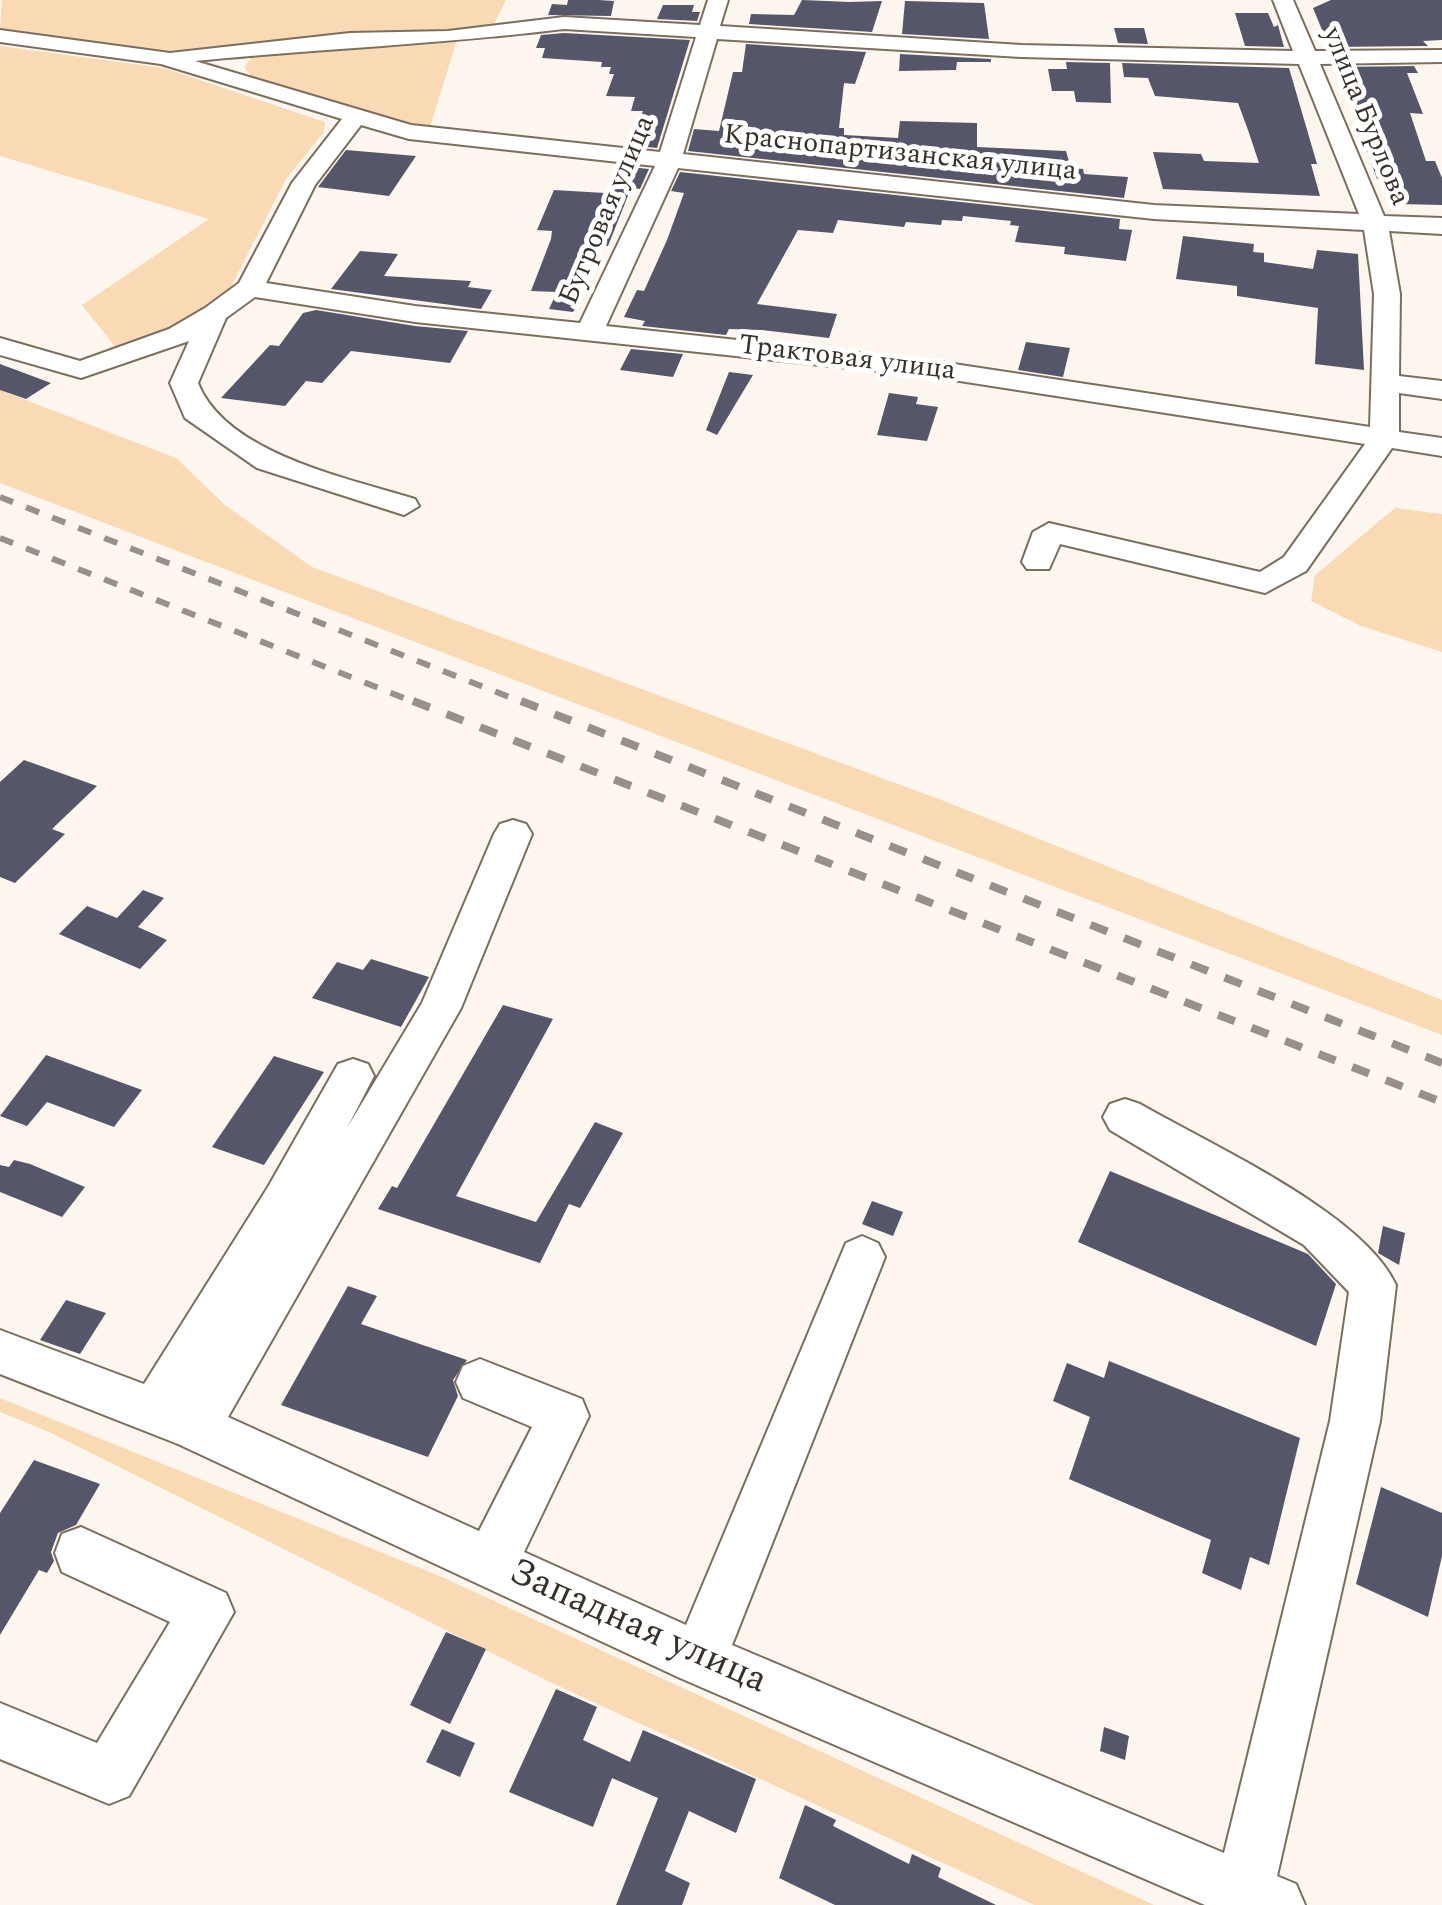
<!DOCTYPE html>
<html>
<head>
<meta charset="utf-8">
<style>
  body { margin:0 }
  canvas { display:block; background:#fdf6ee }
</style>
</head>
<body>
<canvas width="1442" height="1905"></canvas>
<script>
const context = document.querySelector('canvas').getContext('2d');
context.lineJoin = 'round';
function fillPath(path, color) {
  context.fillStyle = color;
  context.fill(path, 'evenodd');
}
function trace(path, color, width, dash) {
  context.strokeStyle = color;
  context.lineWidth = width;
  context.lineCap = dash ? 'butt' : 'round';
  context.setLineDash(dash || []);
  context.stroke(path);
}
function write(font, color, halo, rows, align = 'center') {
  context.font = font + ' Spectral,serif';
  context.lineWidth = 10;
  context.setLineDash([]);
  context.textBaseline = 'middle';
  context.strokeStyle = halo;
  context.fillStyle = color;
  for (const [text, x, y, turn = 0] of rows) {
    context.save();
    context.translate(x, y);
    context.rotate((+turn || 0) * Math.PI / 180);
    context.textAlign = isNaN(turn) ? turn : align;
    if (halo) context.strokeText(text, 0, 0);
    context.fillText(text, 0, 0);
    context.restore();
  }
}
const green = new Path2D(`
  M506 0 492 28 186 54 0 28 2 0Z
  M457 40 430 127 404 126 253 78 244 67 256 52 348 41Z
  M0 46 164 68 325 122 324 132 286 179 232 285 210 310 121 354 82 305 209 219 0 156Z
  M0 390 176 458 225 505 312 567 944 801 1442 1000V1035L0 483Z
  M1395 508 1442 514V652L1361 626 1311 601 1315 575Z
  M0 1398 442 1577 1154 1905H1034L554 1684 49 1432 0 1412Z`);
const building = new Path2D(`
  M568 0H599L614 1 611 16 548 15 552 4 567 5Z
  M802 0 850 2 882 1 872 32 749 24 751 14 794 15Z
  M1331 0H1442V40L1423 41 1428 46 1329 47 1313 8Z
  M905 1 984 3 989 39 902 34Z
  M663 5H694L692 12H700L697 21 657 19Z
  M1235 13H1268L1274 27 1278 25 1284 47 1245 46Z
  M1114 28H1144L1148 44 1118 43Z
  M564 33 690 40 657 148 627 145 643 111H631L635 97 606 96 614 74H609L611 67H601L602 62 542 58 545 48H536L541 35Z
  M746 44 866 52 855 84 844 83 839 128H844V135L898 138 900 121 977 123V147L1066 151 1071 168 1083 169 1084 174 1128 177 1124 198 688 151 694 129 719 131 733 72H742Z
  M900 54 991 59V62H957L956 70 899 71Z
  M1066 62 1110 63 1111 103 1076 102 1074 91H1052L1048 69H1067Z
  M1122 63 1289 68 1317 164H1311L1320 196 1163 189 1153 152 1201 154 1204 161 1259 163 1248 130 1238 103 1155 96 1148 78 1124 77Z
  M1414 66 1418 73H1407L1423 114 1410 113 1426 161H1435L1442 178V205L1399 204 1390 179H1377L1338 67Z
  M346 150 416 156 389 196 318 187Z
  M620 166 649 169 640 189 631 188 608 246 600 245 587 288 573 312 549 309 557 292 531 291 551 239 552 231 537 230 554 190 605 193Z
  M680 172 1120 219 1119 229 1132 230 1126 261 1064 254 1065 247 1015 242 1019 226 1010 225 1011 221 963 216 962 221 942 220 941 225 906 222 904 227 838 220 833 233 798 230 757 304 837 314 829 338 762 330 729 329 726 335 642 326 645 321 624 317 637 290 644 291 667 240 684 193 671 191Z
  M1183 236 1254 244 1253 252 1264 253V262L1313 269 1317 250 1358 254 1364 370 1315 364 1318 308 1237 296V286L1176 279Z
  M360 251 398 254 384 276 471 281 468 287 492 290 481 309 331 289Z
  M316 310 415 326 468 331 450 363 351 351 322 383 306 381 285 406 221 398 270 345 279 346 303 313Z
  M1026 342 1070 348 1063 377 1018 370Z
  M631 349 683 354 673 377 620 370Z
  M0 364 51 383 26 399 0 390Z
  M729 372 753 375 717 435 706 430Z
  M889 393 918 397 916 404 938 407 927 441 877 435Z
  M24 760 97 786 52 829 65 834 15 883 0 877V782Z
  M143 890 164 898 138 927 167 940 140 969 59 934 87 906 117 918Z
  M371 959 429 977 401 1027 312 998 337 962 363 970Z
  M503 1005 553 1019 456 1196 536 1222 595 1122 623 1133 580 1208 569 1204 540 1263 378 1209 392 1186 397 1188Z
  M46 1055 142 1090 114 1127 47 1102 27 1126 0 1116Z
  M274 1056 324 1072 264 1165 212 1147Z
  M14 1160 30 1164 85 1187 62 1217 0 1192V1165L9 1167Z
  M1110 1171 1308 1254 1336 1284 1316 1346 1078 1242Z
  M872 1201 903 1212 893 1236 862 1224Z
  M1383 1226 1405 1233 1399 1265 1378 1253Z
  M348 1286 377 1296 361 1324 467 1360 453 1380 458 1396 428 1457 281 1405Z
  M66 1300 106 1313 80 1354 40 1340Z
  M1109 1361 1300 1438 1269 1565 1250 1557 1241 1590 1202 1573 1211 1540 1069 1479 1090 1417 1053 1401 1067 1363 1104 1378Z
  M34 1460 100 1484 76 1525 58 1533 51 1552 54 1561 47 1573 39 1570 0 1635V1513Z
  M1381 1487 1442 1513V1556L1428 1617 1356 1584Z
  M446 1632 486 1649 450 1724 410 1705Z
  M556 1689 597 1707 583 1740 630 1762 643 1730 756 1779 736 1833 689 1811 665 1871 690 1883 682 1905H616L658 1798 612 1778 593 1827 509 1792Z
  M1104 1727 1129 1736 1125 1760 1100 1751Z
  M442 1729 475 1743 460 1777 426 1762Z
  M805 1805 836 1820 833 1826 909 1864 912 1854 941 1868 938 1877 996 1905H835L779 1878Z`);
const minor = new Path2D(`
  M708 0H728L720 26 1021 45 1293 51 1273 0H1293L1315 51 1442 50V62L1320 64 1384 216 1442 218V234L1389 231 1400 294 1399 376 1442 381V399L1399 393V432L1442 438V456L1392 448 1306 571 1265 593 1060 544 1049 569H1027L1022 562 1033 532 1049 523 1260 572 1284 557 1365 444 934 377 415 322 255 297 226 318 198 383C226 454 348 478 415 499L419 506 404 515 257 468 185 418 170 383 189 341 81 378 0 355V338L80 361 169 329 205 308 239 283 292 183 342 119 161 64 0 42V30L170 53 350 33 448 31 564 17 700 25ZM564 29 696 37 660 152 411 125 195 61C318 49 441 44 564 29ZM717 39 1021 57 1299 64 1359 214 1154 205 683 154ZM361 125 409 139 655 166 580 323 415 306 266 283 315 185ZM678 168 1154 219 1364 230 1374 294 1370 427 934 361 606 326Z
  M513 820 526 824 532 834 461 1008 228 1417 479 1531 532 1427 463 1398 456 1382 463 1366 480 1359 582 1399 589 1416 524 1552 686 1625 846 1243 862 1236 878 1243 885 1257 732 1645 1224 1853 1330 1421 1349 1292 1304 1245 1110 1130 1103 1117 1110 1104 1125 1099 1140 1104C1211 1145 1363 1213 1396 1285L1380 1421 1277 1876 1296 1884 1305 1905H1205L680 1678 178 1444 0 1374V1330L144 1384 268 1187 338 1064 353 1059 368 1064 374 1076 347 1128 422 1003 494 834 500 824Z
  M81 1527 226 1593 234 1612 129 1796 109 1804 0 1759V1703L97 1743 170 1622 62 1572 55 1553 62 1534Z`);
const railFar1 = new Path2D(`
  M0 497 527 704
  M0 538 419 704`);
const rail = new Path2D(`
  M413 701 1442 1102
  M521 701 1442 1063`);
const farStreetnames = [
  ["улица Бурлова",1364,117,68],
  ["Краснопартизанская улица",900,155,6],
  ["Бугровая улица",609,211,-67],
  ["Трактовая улица",847,360,7]
];
const nearStreetnames = [
  ["Западная улица",637,1629,24]
];
fillPath(green, '#fadab5');
fillPath(building, '#56566a');
trace(minor, '#7c6e5c', 4);
fillPath(minor, '#fff');
trace(railFar1, '#969088', 6, [14, 14]);
trace(rail, '#969088', 8, [18, 18]);
write('28px', '#373129', '#fff', farStreetnames);
write('38px', '#373129', '#fff', nearStreetnames);
</script>
</body>
</html>
